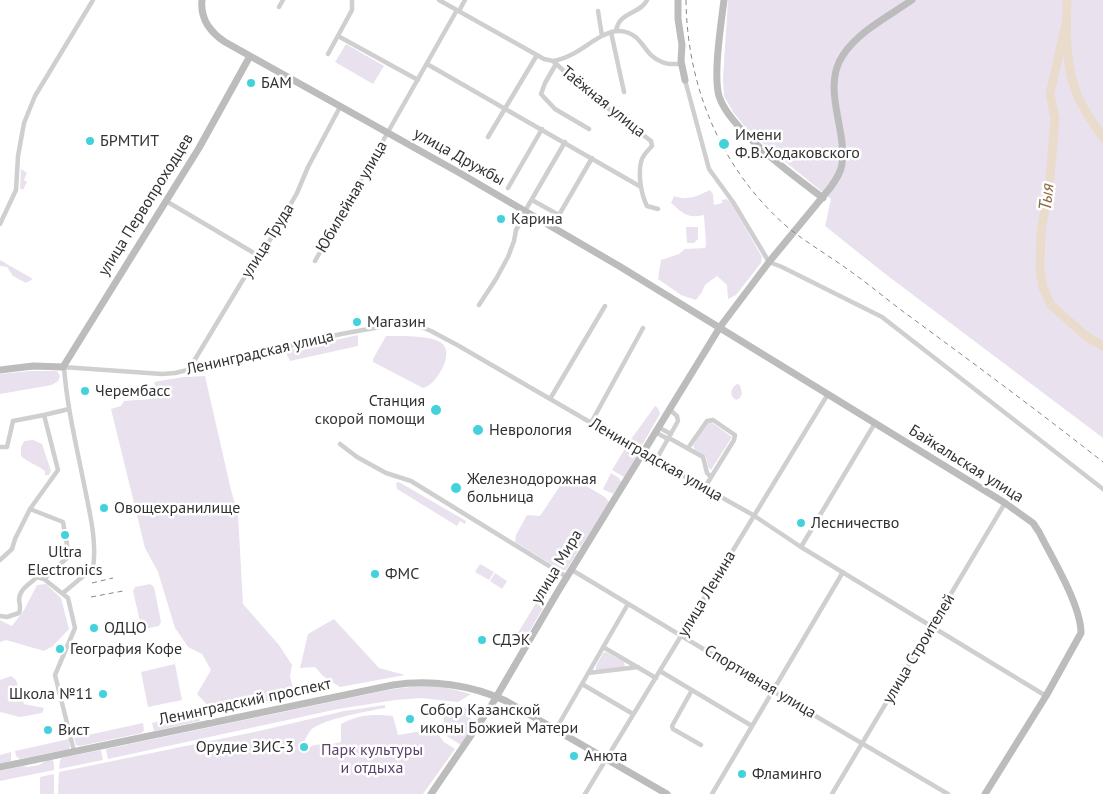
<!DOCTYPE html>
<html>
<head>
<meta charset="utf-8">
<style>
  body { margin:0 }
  canvas { display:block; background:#fff }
</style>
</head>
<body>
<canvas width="1103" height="794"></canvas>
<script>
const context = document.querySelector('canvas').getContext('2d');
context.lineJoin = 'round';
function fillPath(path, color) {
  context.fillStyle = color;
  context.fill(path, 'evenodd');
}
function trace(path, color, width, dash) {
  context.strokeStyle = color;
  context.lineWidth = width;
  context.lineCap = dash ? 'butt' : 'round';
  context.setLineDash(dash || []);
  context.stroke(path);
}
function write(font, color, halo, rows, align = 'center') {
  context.font = font + ' "PT Sans",sans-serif';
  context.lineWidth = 5;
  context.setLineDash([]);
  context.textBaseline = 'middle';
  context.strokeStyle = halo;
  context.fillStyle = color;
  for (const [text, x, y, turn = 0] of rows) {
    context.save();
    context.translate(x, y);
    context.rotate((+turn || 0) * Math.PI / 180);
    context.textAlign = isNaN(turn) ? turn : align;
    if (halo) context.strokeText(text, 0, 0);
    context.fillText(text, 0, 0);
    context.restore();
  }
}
const green = new Path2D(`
  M728 0H1103V438L884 273 825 226 831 199 750 133 733 112 724 96 723 79Z
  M346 44 384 66 373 84 335 62Z
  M21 169 27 173 24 180 27 182 23 190 20 188Z
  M710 190 713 194 714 205 722 203V200L726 199 730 201 762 257 761 263 736 295 728 299 727 285 717 276 705 285 702 292 696 300 681 295 658 279 661 260 679 254 685 249 705 248 706 245 704 215C687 219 683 213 671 203L674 196C688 201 697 196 710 190Z
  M686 227H698V239L694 243H687Z
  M0 260 33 279 26 283 13 276 7 267 0 266Z
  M358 335V346L290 361 285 351Z
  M386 336C400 336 428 335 440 342 457 351 436 386 423 388L373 362V359Z
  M32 371H57L60 376 58 381 52 385 0 394V374Z
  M205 376 231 490 238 514 243 604 279 645 292 665 290 676 294 693 288 697 214 712 197 694 211 670 202 654 188 647 175 628 158 572 145 548 111 409 121 406 124 401C138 399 144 402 158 396L154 382 183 377Z
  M737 384 740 385 742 393 740 398 736 400C729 396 730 388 737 384Z
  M655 406 658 408 660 414 642 445 638 446 629 442Z
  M711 422 732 437 711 470 708 467 706 457 695 450 693 445 706 424Z
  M33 440 42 444 51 471 49 475H45V471C37 465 29 463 21 456V447L24 441Z
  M626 447 635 453 636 457 624 477 612 470Z
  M611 473 619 478 621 482 613 494 603 489Z
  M571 477 605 497 609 502 566 570H561L515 542 516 535 527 515 540 516 564 480Z
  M399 482 466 521 465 524 460 521 457 526 397 489 396 483Z
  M480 564 494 572 489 580 475 572Z
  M495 573 507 581 502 589 490 581Z
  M46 584 61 598 69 629 53 646 44 651 6 640 0 642V620L12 626 24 610 37 585Z
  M150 584 154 587 161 622 159 626 145 629 141 626 133 591 135 587Z
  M536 603 543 608 524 641 518 646 515 642 516 636Z
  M334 619 379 668 405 675 340 687 323 676 315 667 300 668 308 634Z
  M606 652 624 662 625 667 596 670V666L603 653Z
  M175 664 182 700 148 707 141 672Z
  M11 676 16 680 24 704 44 708 42 713 20 717 0 712V680Z
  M427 685 448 688 471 694 458 702 421 698 396 700 338 709 108 759 106 749 393 689Z
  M446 704 465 707 474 725 461 745 448 737 443 731 444 719 442 708Z
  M385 705V708C369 711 320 719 310 731 306 737 305 742 299 746L303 751C317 740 326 747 341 742V724C359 714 373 714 393 716L398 735 434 729 444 742 455 749 423 794H58L59 772 259 731 344 711Z
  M198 712 200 721 154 731 152 723Z
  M143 723 144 730 142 733 80 746 76 745 74 738Z
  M69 739 70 746 69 749 20 759 16 756 15 751Z
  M101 750 103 760 59 769 60 760 62 758Z
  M11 752V761L0 764V755Z
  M52 759 54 763V770L0 781V771L23 766 28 767 39 765 46 761Z
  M54 774V794H40V777Z`);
const river = new Path2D(`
  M1067 0C1066 32 1065 69 1079 99 1085 112 1095 125 1103 138
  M1066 23 1050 94 1055 119 1050 178 1041 232 1040 268 1043 288 1051 305 1086 336 1103 346`);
const street = new Path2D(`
  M439 0 544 59 553 61 588 93 651 141 652 146C647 151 642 156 641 162 638 175 641 194 647 206L658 209
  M279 7 283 0
  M459 11 465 0
  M598 11 602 36
  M616 31C619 11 641 14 647 0
  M611 32 624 92
  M338 36 418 80
  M328 54 352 10V0
  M553 61C578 58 599 30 620 31 644 33 642 55 662 62 668 65 675 64 681 64
  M427 64 641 187
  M556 64 545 83 541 94 555 109 589 129
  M685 80 709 169 733 202 769 262 782 267 882 317 1103 489
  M488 137 537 55
  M508 188 542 129
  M532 200 559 215 592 158
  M166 201 259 256
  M525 211 565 142
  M0 224 16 190 18 156 24 123 35 96 93 0
  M315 261 457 10
  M479 305 496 279 508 257 514 241 516 230 527 212
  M63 367 162 374 175 373 341 334 397 324H414L431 331 459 346 643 453 753 515 801 547 1046 696
  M188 371 244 278 272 237 297 193 308 167 340 107
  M550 399 605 306
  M44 415 69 409
  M591 423 643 328
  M658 427 671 434
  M655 432 668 439
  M669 438 703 457 707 473 711 477
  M340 444 357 457 386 473 411 481 567 577
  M0 447H7L13 421 44 415 58 470 30 509 63 522 69 556 44 579 68 598 75 628 55 675 74 751
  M688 448 707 421 713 420 735 435 734 440 705 487
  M656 460 678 421 677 416 669 409
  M801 547 875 423
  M0 560 12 549 15 539 30 509
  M572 570 773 691 948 794
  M63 593 93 568C97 542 90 514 85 489 77 448 67 408 64 367
  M0 616 7 617 19 613C21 608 20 606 19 600 19 589 30 584 37 577L44 579
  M603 647 656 678
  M660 671 752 726
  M588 673 638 667
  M582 684 633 714
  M692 690 672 726 673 729 701 745
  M556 729 628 604
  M585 794 828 394
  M712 794 843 572
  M832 794 1005 503`);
const secondary = new Path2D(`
  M202 0C200 19 210 32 225 42L458 172 619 266 1005 503 1033 523 1039 532C1052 558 1081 605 1081 633L1046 696 985 794
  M678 0V19L682 45 681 61 685 80
  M724 0C721 24 713 75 719 96 729 129 795 177 823 198
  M0 370 33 366 63 367 199 148 250 56
  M0 767 393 685C430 679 472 685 506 701L667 794
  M431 794 491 706 557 593 720 327 769 262 830 188C835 181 841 173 842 164 847 128 821 88 843 55 859 31 889 16 912 0`);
const rail = new Path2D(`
  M686 0C687 86 720 167 785 225 805 242 828 255 850 271 867 283 884 297 901 310 969 360 1037 410 1103 462
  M92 583 113 578
  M91 597 123 591`);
const markers = [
  [251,83,5,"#43d2db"],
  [90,141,5,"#43d2db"],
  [724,144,6,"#43d2db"],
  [501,219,5,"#43d2db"],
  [357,322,5,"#43d2db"],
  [85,391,5,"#43d2db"],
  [436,410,6,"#43d2db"],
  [478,430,6,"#43d2db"],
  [456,488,6,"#43d2db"],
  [104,508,5,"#43d2db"],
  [801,523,5,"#43d2db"],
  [65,535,5,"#43d2db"],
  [375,574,5,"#43d2db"],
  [94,628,5,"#43d2db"],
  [482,640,5,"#43d2db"],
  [60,649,5,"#43d2db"],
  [103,694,5,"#43d2db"],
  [410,719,5,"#43d2db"],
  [48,730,5,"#43d2db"],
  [304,747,5,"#43d2db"],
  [574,756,5,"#43d2db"],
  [742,774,5,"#43d2db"]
];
const poiNames = [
  ["БАМ",261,83],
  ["Имени",735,135],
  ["Ф.В.Ходаковского",735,153],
  ["БРМТИТ",100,141],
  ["Карина",511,219],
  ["Магазин",367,322],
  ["Черембасс",95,391],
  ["Станция",425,401,"right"],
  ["скорой помощи",425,419,"right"],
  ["Неврология",489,430],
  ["Железнодорожная",467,479],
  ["больница",467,497],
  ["Овощехранилище",114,508],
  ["Лесничество",811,523],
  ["Ultra",65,552,"center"],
  ["Electronics",65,570,"center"],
  ["ФМС",385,574],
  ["ОДЦО",104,628],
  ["СДЭК",492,640],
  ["География Кофе",70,649],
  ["Школа №11",93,694,"right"],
  ["Собор Казанской",420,710],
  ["иконы Божией Матери",420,728],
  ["Вист",58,730],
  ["Орудие ЗИС-3",294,747,"right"],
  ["Анюта",584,756],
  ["Фламинго",752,774]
];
const streetNames = [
  ["Таёжная улица",603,102,39],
  ["улица Дружбы",459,157,29],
  ["Юбилейная улица",352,197,-60],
  ["улица Первопроходцев",146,205,-58],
  ["улица Труда",268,241,-58],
  ["Ленинградская улица",260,353,-13],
  ["Ленинградская улица",656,460,30],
  ["Байкальская улица",966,464,32],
  ["улица Мира",557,567,-59],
  ["улица Ленина",707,594,-59],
  ["улица Строителей",919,649,-59],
  ["Спортивная улица",760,682,31],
  ["Ленинградский проспект",245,702,-12]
];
const parkNames = [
  ["Парк культуры",372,750],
  ["и отдыха",372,768]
];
const waterNames = [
  ["Тыя",1047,197,-84]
];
fillPath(green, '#e9e2ee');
trace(river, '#eadccd', 9);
trace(street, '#cfcfcf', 4.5);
trace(secondary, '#bcbcbc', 7);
trace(rail, '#878787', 1, [5, 4]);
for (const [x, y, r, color] of markers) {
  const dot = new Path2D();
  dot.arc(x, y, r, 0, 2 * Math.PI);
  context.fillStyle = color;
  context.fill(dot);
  trace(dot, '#fff', 2);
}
write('16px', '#323232', '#fff', poiNames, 'left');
write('16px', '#323232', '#fff', streetNames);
write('16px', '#5e426c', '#fff', parkNames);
write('italic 18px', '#906c44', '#fff', waterNames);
</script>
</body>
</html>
